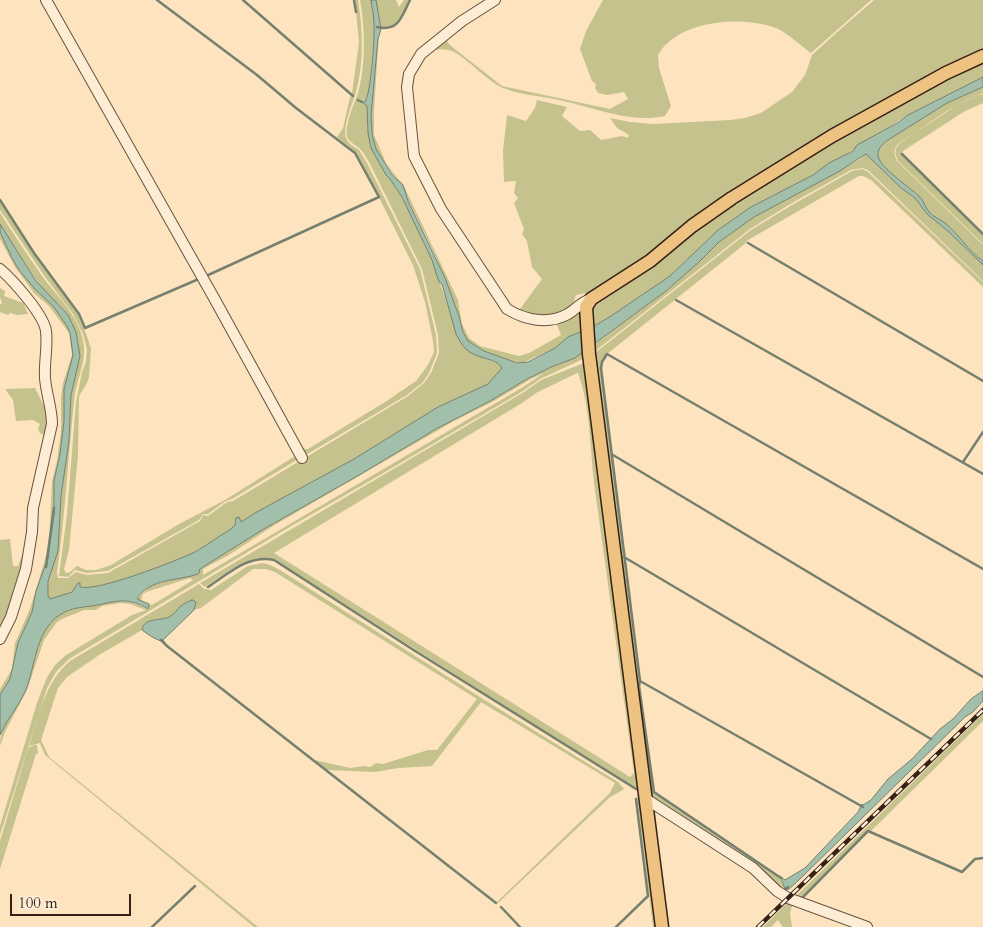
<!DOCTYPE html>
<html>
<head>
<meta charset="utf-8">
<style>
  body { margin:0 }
  #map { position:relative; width:983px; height:927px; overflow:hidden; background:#fde4bf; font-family:Cardo,serif }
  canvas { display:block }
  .scale { position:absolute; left:10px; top:894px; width:121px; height:22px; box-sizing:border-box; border:2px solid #352116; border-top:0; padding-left:6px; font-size:15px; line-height:18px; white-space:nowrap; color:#352116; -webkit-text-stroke:4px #feedd5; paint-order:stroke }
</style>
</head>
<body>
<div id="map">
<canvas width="983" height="927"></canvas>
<div class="scale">100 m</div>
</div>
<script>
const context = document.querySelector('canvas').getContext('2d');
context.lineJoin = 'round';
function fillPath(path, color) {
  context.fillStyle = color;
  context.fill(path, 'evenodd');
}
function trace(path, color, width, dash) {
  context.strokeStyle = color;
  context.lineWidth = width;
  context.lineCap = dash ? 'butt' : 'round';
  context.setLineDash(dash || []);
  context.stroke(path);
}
const green = new Path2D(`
  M355 0H358C363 29 364 63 356 92 353 103 341 128 347 140 349 144 355 147 359 150 362 154 364 158 367 163L420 269 436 335 437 353 429 373 423 382 407 395 304 456 297 444 305 449H308L385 402 416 381 428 365 434 352 433 341 425 302 413 265 361 162 354 151 337 137 343 128 350 97 353 96 352 93 359 43Z
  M360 0H371L375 27 369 92 365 102 359 99 358 100 367 106 368 133 371 148 386 175 390 179 402 197 432 260 460 341 470 352 501 365 502 368 489 384 438 407 354 459 255 513 241 522 237 518 235 525 231 529C219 536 207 545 195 552 176 561 98 592 80 587L64 595 50 599 48 596V581L58 551 61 496 69 441 71 395 80 355 60 306 43 290 11 242 0 224V213C14 234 27 255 42 276 56 295 75 312 82 336 89 361 76 377 74 402 68 459 65 516 57 572L58 578H68L76 572 87 575 108 573 200 521 203 515 208 516 227 502 233 501 408 396 424 383 431 373 439 353 438 335 422 269 369 162C366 158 364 153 360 149 357 146 351 143 348 139 343 128 354 104 358 93 366 66 365 27 360 0Z
  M376 0H396L399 7 404 0H409C403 14 398 31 380 27Z
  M603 0H871L811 53C800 45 788 33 776 28 741 15 678 20 658 55L659 68 671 106 665 116C630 124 593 107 559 100 541 96 520 95 503 88 485 80 464 54 449 50 442 48 434 50 426 51L445 36 449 44 456 50 502 86 610 109 628 99 624 92 607 95 598 93 595 88 596 84 592 81 580 49 586 31Z
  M874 0H983V53L684 229 600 290 576 295C575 298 573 304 571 307 559 321 535 316 520 312V309L542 279 532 267 527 241 522 234 524 229 514 203 518 198 514 193 516 181 504 182 503 151 507 115 526 121 535 108 537 100 567 107 562 116 580 131 590 130 601 140 622 136 628 138 629 135 617 128 610 118 630 122 653 124 730 120 745 118 761 113 792 92 805 75 812 55 835 34Z
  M379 33 374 111V135L386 163 399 180 403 184 458 300 462 324 469 338 480 346 519 356 529 353 561 335 555 320 581 311 580 332 568 337 555 348 522 363 511 361 484 351 468 341 463 332 459 316 435 255 403 189 376 149 372 134 370 116Z
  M983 60V77L908 115 813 175 751 207 718 230 670 276 611 316 589 328 591 310 593 307 638 277 712 218 854 129Z
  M983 87V93L957 105 898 144C893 150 894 154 897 161L983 245V261C968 251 959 234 945 223 940 219 933 217 929 212 925 207 924 201 919 196 909 187 884 170 879 159 875 151 882 144 888 140L947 103Z
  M983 94V103L965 111 903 151 902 154 983 235V244L898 161C895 154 894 150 899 144 925 127 952 103 983 94Z
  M866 154 900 187 915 198 927 214 949 232 983 265V281L868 170 862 168 851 170 792 203 750 229 594 352 591 347 666 291 698 263 719 242 754 217 859 160Z
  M862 169 867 171 983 282V287L871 180 863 176H859L748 240 746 243 607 354 601 362V368L639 681 638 686 654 792 779 877 785 889 757 865 653 797 651 798 595 353 751 230 792 205 852 171Z
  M0 201 34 253 78 315 87 336 91 349 89 377 87 383 79 396 78 456 69 550 64 569 66 573 70 572 77 566 86 570H96L111 565 179 524 225 500 295 456V448L300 458 232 499 226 501 208 514H203L199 520 108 571 87 573 75 570 68 577 59 576 67 514 76 402 82 372 86 362 87 349 83 334 73 314 45 277 0 210Z
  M0 232 12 258 19 270 35 288 54 307 67 326 70 333 73 355 64 389V421L60 454 54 481V513L48 558 36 591 32 612 18 643 10 679 0 695V689L12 669 15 643 30 609 49 546 52 481 57 461 61 431V397L63 383 72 355 69 333 49 306 34 293 15 267 0 239Z
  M0 288 5 291 4 296 23 303 28 314 17 315 10 313 8 315 0 312V305L2 303 0 298Z
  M582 353 583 358 581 360 540 379 523 391 385 472 283 531 69 659 56 672 47 688 0 835V826L37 703 47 677 55 665 66 655 91 640 132 615 146 610 130 604 120 603 102 606 96 610H84L62 619 56 623 44 640 27 690 5 732 0 746C0 721 16 712 25 691 36 665 35 624 66 612 77 607 89 607 100 604 118 600 131 599 148 610L149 604 152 605 193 580 190 578 146 592 143 594 141 601 137 599 148 588 153 585 177 578 195 575 203 567 262 530 354 478 436 429 490 401 527 379 551 367 575 358ZM544 373 523 387 203 575V569L229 555 273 526 454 421 494 401 531 379Z
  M584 363 639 791 275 560C247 554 227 573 205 587L200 583 524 392 541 380ZM577 373H578C591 408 590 453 595 490 608 584 621 679 634 773L630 777 274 553 522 403 536 393Z
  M35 388 50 418 47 437 40 433 38 429 40 424 33 420 16 421 13 400 5 389Z
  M10 539 13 566H18L22 555 26 556 22 577 0 634V540Z
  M263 563 270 565 280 570 483 699 618 782 624 789 609 798 498 903 497 902 609 794 615 783 481 702 432 766 398 768 375 772 327 770 315 760 350 768 363 766 370 767 376 763 383 764 428 750H437L477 699 275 572 266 569H253L201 608 194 610 196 602 192 600C188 602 184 603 181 606 177 609 174 614 169 617 161 621 144 617 142 630L99 655 67 677 58 688 41 740 49 757 258 927H254L45 755 40 743 29 746C39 715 45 682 70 661L199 584 204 589 211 590 248 566Z
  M983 714V721L870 832 867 831 801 897 800 899 795 897Z
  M34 745H37L38 754H36L0 869V841L28 748Z
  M637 796 641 800 657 927H653Z
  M790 900 793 903 790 913 792 927H783L778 920 771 927H763Z`);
const water = new Path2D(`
  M371 0H376L381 29 378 39 371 115 372 134 376 149 393 176 403 185 408 201 445 278 459 316 463 332 468 341 484 351 517 363 528 362 555 348 568 337 594 326 611 316 670 276 718 230 751 207 813 175 829 163 853 151 857 145 899 122 908 115 983 77V87L947 103 888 140C882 144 875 151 879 159 884 170 909 187 919 196 924 201 925 207 929 212 933 217 940 219 945 223 959 234 968 251 983 261V265L949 232 927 214 915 198 900 187 866 154 838 172 754 217 719 242 698 263 666 291 575 358 551 367 527 379 490 401 436 429 354 478 262 530 203 567 199 570 200 572 198 574C179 581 149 578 137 599L149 604 148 609C130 598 119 600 98 605 87 607 75 607 65 612 35 626 36 666 25 692 18 707 7 719 0 735V695L10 679 18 643 32 612 36 591 48 558 54 513V481L60 454 64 421V389L73 355 70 333 67 326 54 307 34 288 19 270 12 258 0 232V224L36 281 68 315 76 332 80 356 71 395 69 441 61 496 58 551 48 581V596L50 599 72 592 78 583H80V587C97 592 176 561 195 552 207 545 219 536 231 529L235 525 236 518 239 517 241 522 255 513 354 459 438 407 488 384 502 368C497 358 477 359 467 350 462 346 459 339 456 334L442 284 439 282 432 260 402 197 390 179 386 175 371 148 368 133 367 106 362 102H365C371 93 375 36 374 24 374 16 372 8 371 0Z
  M192 600 196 602 194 610 163 640 165 643 152 637 142 630C144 617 161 621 169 617 174 615 177 609 181 606 184 603 188 602 192 600Z
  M983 691V701L973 712 965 717 799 880 789 889H785L780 876 785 880 805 868 858 812 862 804 863 805 871 800 888 779 912 759 940 729 953 719 971 699Z`);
const stream = new Path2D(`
  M157 0 257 75 296 108 355 153 379 197 206 276
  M243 0 353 96
  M354 0 356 12
  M377 27C399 32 402 16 410 0
  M358 100 362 102
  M902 154 983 234
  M0 200 34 253 79 314 85 328 201 278
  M748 243 983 381
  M676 300 983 474
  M613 455 983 677
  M963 462 983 432
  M624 557 931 739
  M46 567 54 508
  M208 587C228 574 249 554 274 560L412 649 636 789
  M161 640 167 646 496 903
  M640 681 863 807
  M761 869 784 891 788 887
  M781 878 654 792 639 686 640 681 601 368 602 362 607 354 983 569
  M802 898 868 831 962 872 975 859 983 858
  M501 907 520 927
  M152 927 195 886
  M616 927 648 896 636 799`);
const minor = new Path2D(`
  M46 0 214 298 302 458
  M495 0 462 21 421 54 409 74 407 87 414 156 441 209 507 309C525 320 548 325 568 314 578 308 579 303 591 299
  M0 269C13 280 44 315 46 331 48 346 44 362 45 378 46 393 52 408 52 424L33 508 32 532 26 569 11 617 0 639
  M646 799 753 868 777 891 788 898 867 927`);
const major = new Path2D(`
  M662 927 589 354 586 307 591 299 650 261 692 226 732 198 832 136 946 73 983 56`);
const rail = new Path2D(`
  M758 927 983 710`);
fillPath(green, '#c5c28e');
fillPath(water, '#a1bfab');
trace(water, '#76806f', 1);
trace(stream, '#76806f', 2.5);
trace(minor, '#675240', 12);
trace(major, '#352116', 15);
trace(minor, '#feedd5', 10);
trace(major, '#eec280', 12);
trace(rail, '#352116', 4.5);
trace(rail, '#feedd5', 2.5, [8]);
</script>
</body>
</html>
